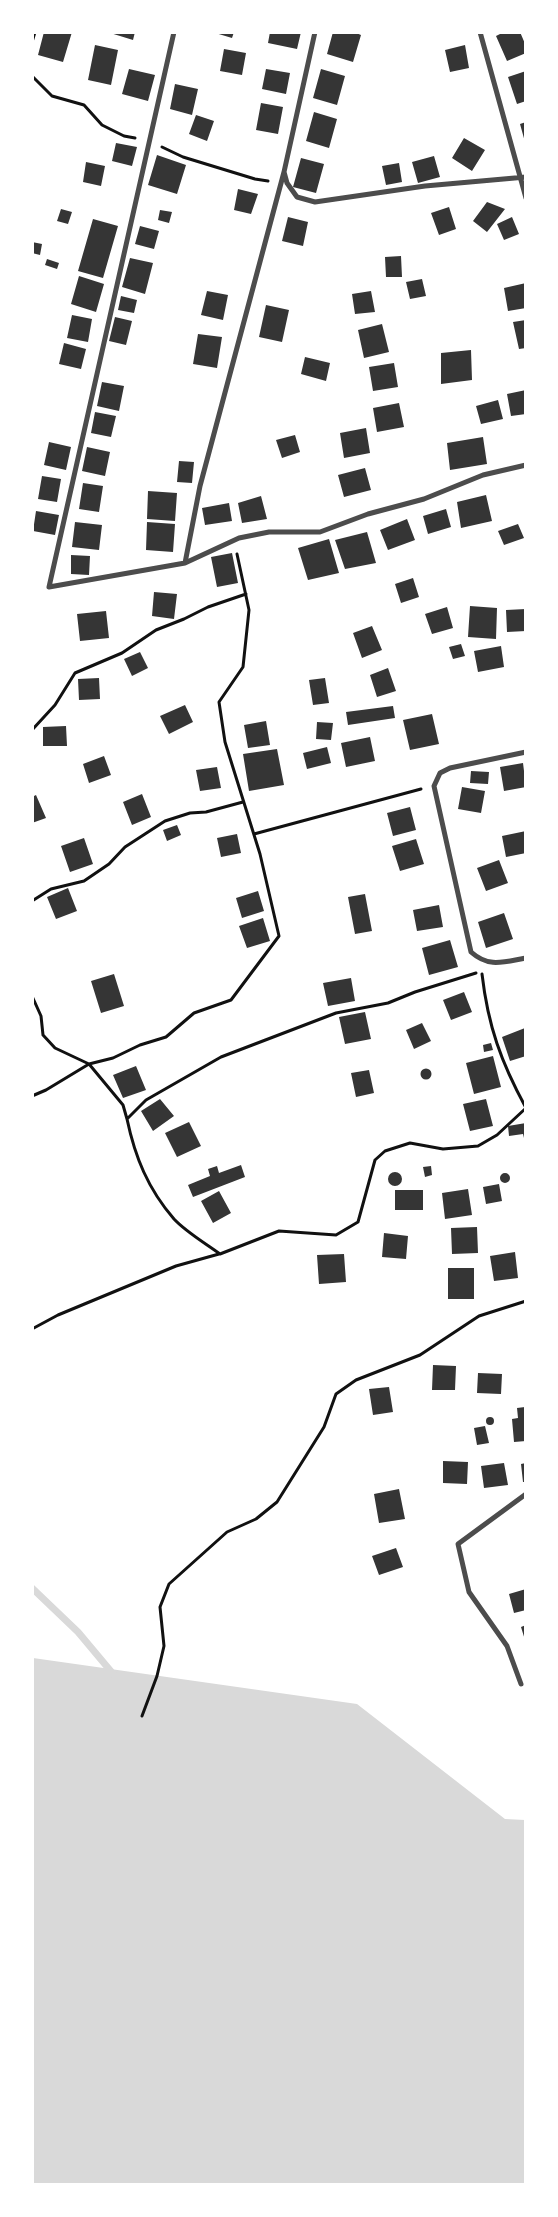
<!DOCTYPE html>
<html>
<head>
<meta charset="utf-8">
<style>
  body { margin:0 }
  #map { position:relative; width:558px; height:2217px; overflow:hidden; background:#fff; font-family:Spectral,serif }
  canvas { display:block }
  .frame { position:absolute; inset:0; border:34px solid #fff; pointer-events:none }
</style>
</head>
<body>
<div id="map">
<canvas width="558" height="2217"></canvas>
<div class="frame"></div>
</div>
<script>
const context = document.querySelector('canvas').getContext('2d');
context.lineJoin = 'round';
function fillPath(path, color) {
  context.fillStyle = color;
  context.fill(path, 'evenodd');
}
function trace(path, color, width, dash) {
  context.strokeStyle = color;
  context.lineWidth = width;
  context.lineCap = dash ? 'butt' : 'round';
  context.setLineDash(dash || []);
  context.stroke(path);
}
const water = new Path2D(`
  M33 1658 357 1704 505 1819 525 1820V2184H33Z`);
const stream = new Path2D(`
  M32 1588 78 1632 114 1675`);
const building = new Path2D(`
  M44 32H72L63 62 38 55Z
  M107 32H135L133 40Z
  M212 32H234L232 38Z
  M270 32H301L297 49 268 43Z
  M333 32H354L361 35 353 62 327 54Z
  M504 32H520L526 46V53L507 61 496 36Z
  M95 45 118 50 111 85 88 80Z
  M465 45 469 68 450 72 445 50Z
  M224 49 246 53 242 75 220 71Z
  M129 69 155 75 148 101 122 94Z
  M266 69 290 73 286 94 262 89Z
  M321 69 345 76 337 105 313 98Z
  M526 71V101L517 104 508 77Z
  M175 84 198 89 192 115 170 109Z
  M261 103 283 107 278 134 256 130Z
  M314 112 337 119 329 148 306 141Z
  M196 115 214 121 207 141 189 134Z
  M526 122V142H525L520 124Z
  M464 138 485 150 472 171 452 158Z
  M116 143 137 147 132 166 112 161Z
  M157 155 186 165 177 194 148 185Z
  M434 156 440 177 418 183 412 162Z
  M301 158 324 164 316 193 293 187Z
  M86 162 105 166 101 186 83 182Z
  M399 163 402 182 386 185 382 166Z
  M238 189 258 194 251 214 234 210Z
  M487 202 505 209 487 232 473 221Z
  M449 207 456 229 439 235 431 213Z
  M61 209 72 212 68 224 57 221Z
  M160 210 172 212 169 223 158 220Z
  M288 217 308 222 303 246 282 241Z
  M512 217 519 234 504 240 497 224Z
  M93 219 118 226 103 278 78 271Z
  M140 226 159 231 154 249 135 244Z
  M32 242 42 244 40 255 32 253Z
  M401 256 402 277H386L385 257Z
  M130 258 153 263 145 294 122 287Z
  M47 259 59 263 57 269 45 265Z
  M79 276 104 284 96 312 71 304Z
  M422 279 426 296 410 299 406 282Z
  M526 283V308L508 311 504 288Z
  M207 291 228 295 223 320 201 315Z
  M371 291 375 312 355 314 352 294Z
  M121 296 137 300 134 313 118 310Z
  M266 305 289 310 282 342 259 337Z
  M72 315 92 319 88 342 67 338Z
  M115 317 132 321 126 345 109 341Z
  M526 320V348L519 349 513 322Z
  M382 324 389 352 364 358 358 330Z
  M198 334 222 337 217 368 193 364Z
  M64 343 86 349 81 369 59 364Z
  M471 350 472 380 441 384V353Z
  M305 357 330 363 326 381 301 374Z
  M394 363 398 387 373 391 369 367Z
  M102 382 124 386 119 411 97 406Z
  M526 390V414L511 416 507 394Z
  M498 400 503 419 481 424 476 406Z
  M399 403 404 427 377 432 373 408Z
  M95 412 116 416 111 437 91 433Z
  M366 428 370 453 344 458 340 433Z
  M295 435 300 452 282 458 276 440Z
  M483 437 487 464 450 470 447 443Z
  M49 442 71 447 66 470 44 465Z
  M87 447 110 452 105 476 82 471Z
  M179 461 194 462 192 483 177 482Z
  M365 468 371 490 344 497 338 475Z
  M42 476 61 479 57 502 38 499Z
  M83 483 103 486 99 512 79 509Z
  M148 491 177 493 175 521 147 519Z
  M486 495 492 521 461 528 457 502Z
  M261 496 267 519 242 523 238 503Z
  M229 503 232 521 205 525 202 508Z
  M446 509 451 527 428 534 423 516Z
  M36 511 59 515 55 535 33 531Z
  M407 519 415 540 388 550 380 530Z
  M75 522 102 525 99 550 72 547Z
  M147 522 175 524 173 552 146 550Z
  M518 524 524 538 504 545 498 531Z
  M367 532 376 563 345 569 335 540Z
  M329 539 339 573 308 580 298 548Z
  M232 553 238 583 217 587 211 557Z
  M71 555 90 556 89 575 71 574Z
  M413 578 419 597 401 603 395 584Z
  M154 592 177 594 174 619 152 616Z
  M470 606 497 608 496 639 468 637Z
  M447 607 453 628 432 634 425 614Z
  M526 609V631L507 632 506 610Z
  M106 611 109 638 80 641 77 614Z
  M372 626 382 650 362 658 353 633Z
  M461 644 465 656 453 659 449 647Z
  M501 646 504 667 478 672 474 651Z
  M140 652 148 668 132 676 124 659Z
  M388 668 396 691 377 697 370 675Z
  M99 678 100 699 79 700 78 679Z
  M325 678 329 703 313 705 309 680Z
  M185 705 193 722 169 734 160 716Z
  M393 706 395 718 348 725 346 712Z
  M432 714 439 744 410 750 403 720Z
  M266 721 270 745 248 748 244 725Z
  M317 722 333 723 331 740 316 739Z
  M66 726 67 746H43V727Z
  M370 737 375 761 346 767 341 743Z
  M327 747 331 763 307 769 303 753Z
  M277 749 284 785 249 791 243 754Z
  M104 756 111 775 89 783 83 764Z
  M523 763 526 787 504 791 500 767Z
  M217 767 221 788 200 791 196 770Z
  M471 771 489 772 488 784 470 783Z
  M462 787 485 791 481 813 458 809Z
  M142 794 151 817 132 825 123 802Z
  M36 795 46 818 32 823V797Z
  M410 807 416 830 393 836 387 813Z
  M177 825 181 835 167 841 163 830Z
  M526 831V853L506 857 502 836Z
  M237 834 241 853 221 857 217 838Z
  M84 838 93 864 70 872 61 846Z
  M416 839 424 864 400 871 392 846Z
  M499 860 508 883 486 891 477 868Z
  M68 888 77 911 56 919 47 897Z
  M258 891 264 911 242 918 236 898Z
  M365 894 372 931 355 934 348 897Z
  M439 905 443 927 417 931 413 910Z
  M504 913 513 939 486 948 478 922Z
  M263 918 270 941 247 948 239 926Z
  M450 940 458 967 429 975 422 948Z
  M114 974 124 1006 101 1013 91 981Z
  M351 978 355 1001 328 1006 323 983Z
  M464 992 472 1012 451 1020 443 1000Z
  M365 1012 371 1039 345 1044 339 1017Z
  M422 1023 431 1041 414 1049 406 1030Z
  M525 1028 526 1056 510 1061 502 1037Z
  M491 1043 493 1050 484 1052 483 1045Z
  M493 1056 501 1087 474 1094 466 1063Z
  M136 1066 146 1090 123 1098 113 1075Z
  M420.5 1074a5.5 5.5 0 1 1 11 0a5.5 5.5 0 1 1-11 0Z
  M369 1070 374 1093 356 1097 351 1073Z
  M160 1099 174 1116 153 1131 141 1111Z
  M486 1099 493 1126 470 1131 463 1104Z
  M189 1122 201 1146 177 1157 165 1133Z
  M526 1123V1137L524 1138 523 1134 509 1136 508 1126Z
  M241 1165 245 1177 193 1197 188 1185 210 1176 208 1169 217 1166 219 1173Z
  M431 1166 432 1175 425 1177 423 1167Z
  M388 1179a7 7 0 1 1 14 0a7 7 0 1 1-14 0Z
  M500 1178a5 5 0 1 1 10 0a5 5 0 1 1-10 0Z
  M499 1184 502 1201 486 1204 483 1187Z
  M468 1189 472 1215 445 1219 442 1193Z
  M395 1190H423V1210H395Z
  M219 1191 231 1213 213 1223 201 1201Z
  M477 1227 478 1253 452 1254 451 1228Z
  M384 1233 408 1236 406 1259 382 1257Z
  M515 1252 518 1278 494 1281 490 1256Z
  M344 1254 346 1282 319 1284 317 1255Z
  M448 1268H474V1299H448Z
  M433 1365 456 1366 455 1390H432Z
  M478 1373 502 1374 501 1394 477 1393Z
  M389 1387 393 1412 373 1415 369 1389Z
  M525 1407 526 1441 514 1442 512 1419 518 1418 517 1408Z
  M486 1421a4 4 0 1 1 8 0a4 4 0 1 1-8 0Z
  M485 1426 489 1443 477 1445 474 1428Z
  M443 1461 468 1462 467 1484 443 1483Z
  M504 1463 508 1485 484 1488 481 1466Z
  M526 1463V1482H523L521 1464Z
  M399 1489 405 1519 379 1523 374 1494Z
  M396 1548 403 1567 379 1575 372 1556Z
  M526 1589V1610L514 1613 509 1594Z
  M526 1625V1640H525L521 1627Z`);
const path = new Path2D(`
  M32 42 35 32
  M32 76 52 96 84 105 102 125 124 136 135 138
  M162 147 183 157 255 179 268 181
  M32 730 55 705 75 673 122 653 156 630 184 619 208 607 246 594
  M254 834 421 789
  M32 901 51 889 84 881 109 864 125 847 165 821 190 813 206 812 243 802
  M476 973 415 992 388 1003 336 1013 221 1057 146 1100 127 1119C135 1157 148 1189 174 1219 186 1232 205 1243 220 1254L279 1231 336 1235 358 1222 375 1160 385 1151 410 1143 443 1149 478 1146 497 1135 526 1108
  M482 974C488 1026 501 1062 526 1108
  M32 996 41 1016 43 1035 55 1048 89 1064 123 1105 127 1119
  M32 1096 46 1090 89 1064 113 1058 140 1045 166 1037 194 1013 231 1000 279 936 260 854 225 742 219 702 243 667 249 610 237 554
  M32 1329 58 1315 176 1266 219 1254
  M142 1716 157 1676 164 1646 160 1607 169 1584 227 1532 256 1519 277 1502 324 1427 336 1394 356 1380 420 1355 479 1316 526 1301`);
const minor = new Path2D(`
  M174 32 49 587 185 563 200 486 284 172
  M315 32 284 172 287 183 297 197 315 202 425 186 526 177
  M480 32 526 198
  M185 563 239 538 269 532H320L368 514 424 499 483 475 526 465
  M526 752 450 768 440 773 434 786 471 952C489 968 503 962 526 958
  M521 1684 507 1646 469 1592 458 1544 526 1494`);
fillPath(water, '#d9d9d9');
trace(stream, '#d9d9d9', 7);
fillPath(building, '#353535');
trace(path, '#111', 3);
trace(minor, '#4c4c4c', 5);
</script>
</body>
</html>
